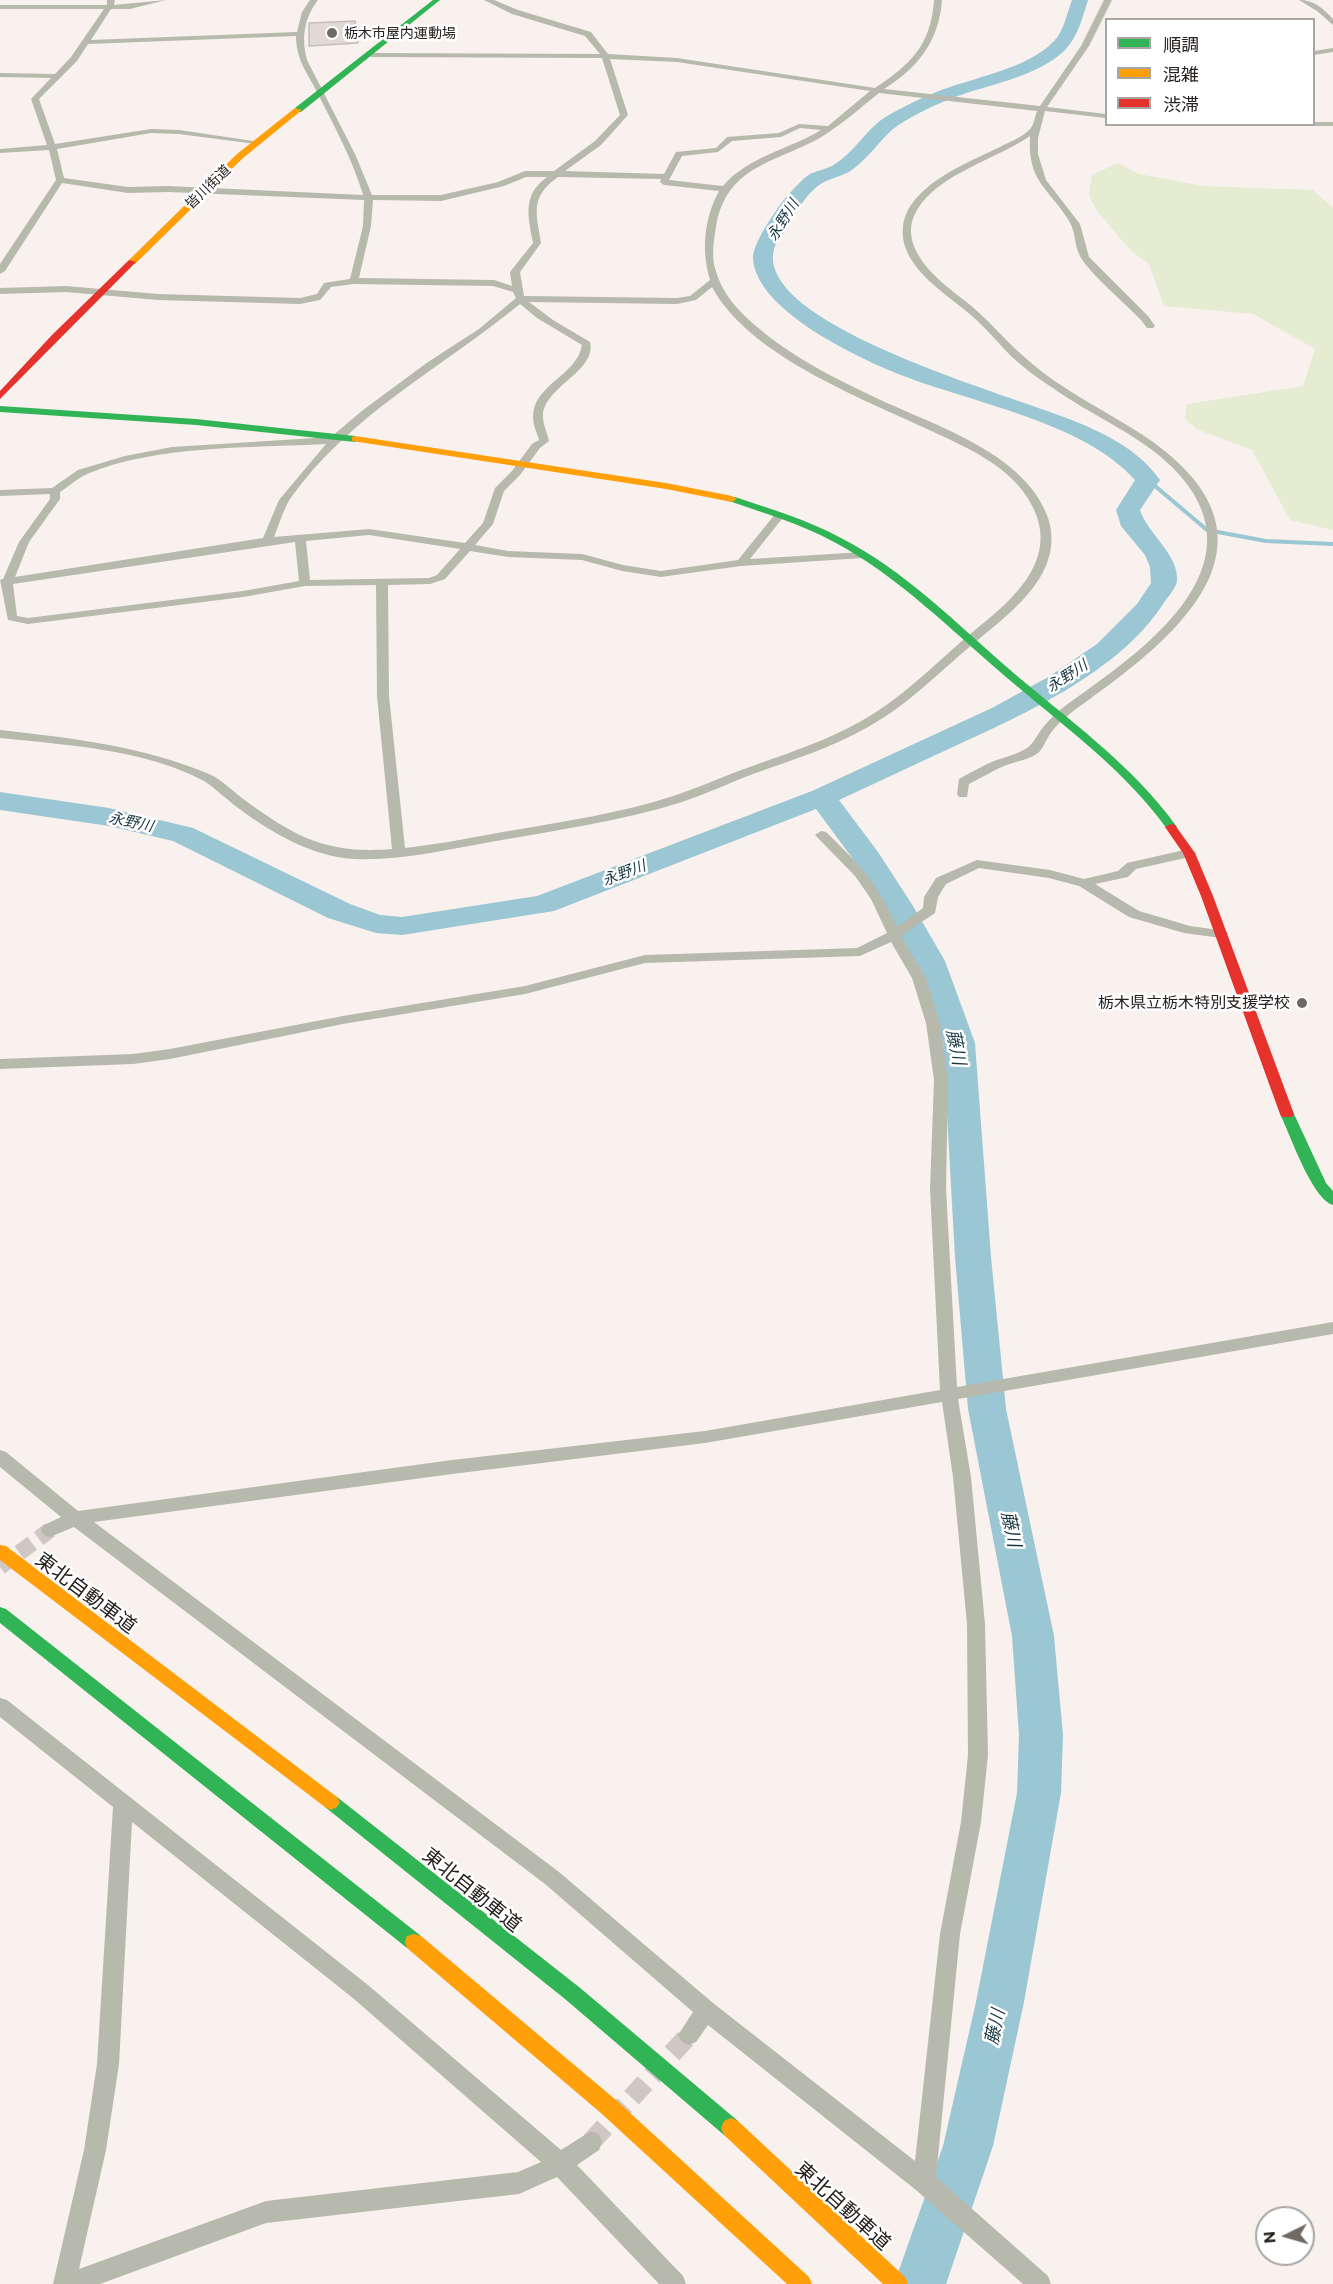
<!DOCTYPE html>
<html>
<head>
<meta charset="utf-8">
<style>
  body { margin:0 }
  #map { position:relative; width:1333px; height:2284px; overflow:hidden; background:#f9f1ed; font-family:Commissioner,"Noto Sans JP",sans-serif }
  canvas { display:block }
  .legend { position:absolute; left:1105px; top:18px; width:210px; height:108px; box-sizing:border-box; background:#fff; border:2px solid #a8a6a5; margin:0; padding:8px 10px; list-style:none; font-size:18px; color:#26211e }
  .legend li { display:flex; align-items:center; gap:12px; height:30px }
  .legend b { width:30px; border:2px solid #a8a6a5 }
  .north { position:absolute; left:1255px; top:2206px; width:60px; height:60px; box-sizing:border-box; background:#fff; border:2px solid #a8a6a5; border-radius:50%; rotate:265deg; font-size:16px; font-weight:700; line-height:24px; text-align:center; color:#26211e }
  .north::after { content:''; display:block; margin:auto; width:21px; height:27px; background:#706a66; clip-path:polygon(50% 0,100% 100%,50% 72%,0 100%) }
</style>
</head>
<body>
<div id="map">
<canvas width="1333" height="2284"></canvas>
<ul class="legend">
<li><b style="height:8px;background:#30b455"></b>順調</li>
<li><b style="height:8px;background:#ff9f0a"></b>混雑</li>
<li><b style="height:8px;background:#e5322d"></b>渋滞</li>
</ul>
<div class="north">N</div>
</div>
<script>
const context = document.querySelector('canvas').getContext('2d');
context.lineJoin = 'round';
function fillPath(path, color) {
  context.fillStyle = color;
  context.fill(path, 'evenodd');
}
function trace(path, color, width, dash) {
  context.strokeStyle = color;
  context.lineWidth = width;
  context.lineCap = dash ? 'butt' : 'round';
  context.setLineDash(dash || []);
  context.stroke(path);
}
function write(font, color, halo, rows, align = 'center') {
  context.font = font + ' Commissioner,"Noto Sans JP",sans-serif';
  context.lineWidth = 5;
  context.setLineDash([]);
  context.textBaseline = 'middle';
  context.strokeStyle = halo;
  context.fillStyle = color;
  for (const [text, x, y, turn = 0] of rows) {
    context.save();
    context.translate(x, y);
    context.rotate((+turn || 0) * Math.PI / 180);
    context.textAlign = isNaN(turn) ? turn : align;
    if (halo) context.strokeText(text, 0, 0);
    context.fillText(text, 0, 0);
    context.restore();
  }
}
const green = new Path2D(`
  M1118 163 1139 174 1203 186 1313 190 1333 208V530L1290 520 1252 450 1196 429 1185 418 1187 404 1303 386 1315 349 1253 314 1164 306 1149 264 1131 251 1098 212 1091 200 1089 194 1092 175Z`);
const stream = new Path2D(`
  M1148 480 1207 530 1266 541 1333 544`);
const river = new Path2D(`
  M1072 0H1088C1083 16 1078 36 1066 49 1035 80 984 84 945 101 929 108 907 118 893 129 878 142 865 163 847 173 841 176 833 178 826 181 808 189 796 213 786 229 782 235 776 242 774 249 753 328 1031 400 1084 425 1113 438 1141 453 1160 480L1140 510C1148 535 1179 554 1177 581 1176 588 1167 598 1163 604 1120 671 1025 714 955 746 916 764 878 782 839 800L878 852 913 906 945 961 975 1043 991 1257 1006 1409 1054 1636 1063 1735 1061 1793 1024 2002 993 2146 946 2284H894L943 2146 976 2002 1017 1793 1019 1735 1012 1636 968 1409 955 1257 943 1043 913 961 883 906 850 855 816 809 554 911 402 935 376 933 328 918 173 841 109 826 0 810V792L109 808 193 828 350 904 380 915 402 917 537 896 812 791 994 707 1050 676 1097 644 1137 604 1151 583 1150 567 1145 555 1121 526 1116 510 1135 480C1084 422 972 403 901 375 858 358 757 311 753 259 752 244 777 208 787 196 794 189 802 179 810 174 818 170 828 169 835 164 853 153 864 133 881 120 896 110 917 100 934 93 969 78 1027 70 1054 41 1064 31 1067 13 1072 0Z`);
const building = new Path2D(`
  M355 21 358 43 309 46V23Z`);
const streetTunnelFar1 = new Path2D(`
  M0 1567 50 1530`);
const streetTunnel = new Path2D(`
  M591 2142 689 2035`);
const street = new Path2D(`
  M107 0H115L114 5 166 0 130 9H111L91 40 297 32 302 12 310 0H318C304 18 301 38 307 60L355 154 372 195H441L498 182 525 171H554L595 141 620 115 602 58 371 57 367 55 371 53 600 54 585 36 512 14 484 0H494L518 10 591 32 608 54 677 58 875 88C911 64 931 45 934 0H942C939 41 918 68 884 89L1040 106 1081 46 1104 0H1112L1089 46 1047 107 1106 114V118L1045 111 1038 138V154L1046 180 1080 224 1089 257 1148 316 1155 326 1153 328H1147L1141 320C1128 306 1087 271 1080 256 1074 245 1076 232 1069 221 1049 188 1027 182 1030 136 997 159 938 174 917 210 895 247 939 281 964 300 985 316 1001 336 1021 354 1035 367 1051 379 1067 389 1100 411 1136 427 1166 452 1284 548 1175 638 1090 699 1077 708 1063 718 1053 730 1047 737 1045 745 1040 751 1033 759 1014 762 1004 766 992 771 981 778 969 784L967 797H959L957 794 959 779C970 773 982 766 994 761 1005 757 1018 754 1027 748 1034 744 1039 731 1045 725 1056 712 1070 702 1083 693 1155 642 1263 559 1173 468 1141 436 1097 418 1060 393 1044 382 1027 371 1012 357 997 342 984 325 966 311 942 291 898 264 903 226 909 185 967 163 1000 147 1009 142 1023 137 1030 129 1034 125 1035 116 1037 111L879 93C859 109 840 126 818 139 773 163 726 167 716 227 714 239 712 252 714 264 720 291 736 309 756 326 789 355 830 376 870 395 927 423 1022 450 1047 515 1067 569 1016 609 979 639 942 669 910 704 868 727 831 748 792 760 753 774 729 783 706 794 682 802 622 821 558 830 496 841 449 849 401 861 354 859 309 856 269 831 234 805 224 797 215 788 204 781 144 749 67 745 0 738V730C71 738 143 746 209 774 223 780 233 792 246 801 297 838 327 854 392 849L377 696 376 585 305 586 243 597 28 624 8 620 0 580 3 579 19 542 50 499V494L0 496V490L52 488 78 470 125 456 172 447 331 437 363 410 428 362 479 329 516 298 513 292 493 286 354 284 331 287 320 300 300 304 158 300 66 292 0 294V288L66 286 158 294 300 298 317 294 324 283 350 279 363 226 364 200 168 192 128 193 62 183 5 271 0 274V264L56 180 49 150 0 153V149L47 145 31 99 51 78 0 77V73L55 74 71 57 104 9H0V5H107ZM296 36C296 60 307 72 317 92 334 126 353 160 363 195L168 186 128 187 64 178 57 149 151 133 179 134 256 144 260 142 179 130 151 129 55 144 39 99 77 61 88 44ZM610 59 677 62 870 91 828 126 799 124 779 133 727 137 716 148 676 152 664 174 565 171 601 145 628 115ZM800 128 821 130C790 149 747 157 723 186L669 180 682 156 718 152 732 141 781 137ZM526 177H547C522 195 528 216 533 243L510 272 512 286 494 280 359 278 371 226 373 200 441 201 504 186ZM558 177 661 179 660 182 664 185 719 191C704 218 701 251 710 280L690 296 677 298 524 296 520 272 541 243C536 212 530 197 558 177ZM712 287C750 358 869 401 940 435 968 448 1002 464 1022 490 1067 549 1022 593 975 630 942 657 912 689 876 712 836 738 791 752 747 768 721 777 696 789 670 797 620 813 567 821 515 830 479 836 442 844 405 848L389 696 388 585 430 584 445 579 470 551 508 557 582 560 622 571 661 577 741 566 863 558 868 555 863 552 750 559 785 515 780 512 776 513 738 560 661 571 623 565 582 554 508 551 475 545 493 524 504 491 520 475 540 448 549 441C547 432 542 422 543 413 548 385 597 370 590 342L553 320 529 302 677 304 696 300ZM520 304 537 318 582 345C577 376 533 384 533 417 533 425 537 433 539 440L532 444 512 471 495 488 483 523 465 543 369 529 274 537C279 525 283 510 290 499 350 414 442 368 520 304ZM326 444 279 500 263 538 15 577 29 542 60 499V492C69 486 78 478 87 474 155 445 252 448 326 444ZM369 535 460 549 437 575 429 578 310 580 306 541ZM295 542 299 581 243 591 28 618 17 616 13 584Z
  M1299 0C1314 0 1323 8 1333 19V25L1317 11Z
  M1333 48V52L1314 55V51Z
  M1314 122H1333V126H1230L1226 124H1314Z
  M821 831 826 832C859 864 878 884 897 927L923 908 924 897 936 878 977 860 1050 870 1084 879 1118 871 1127 863 1189 849 1196 853 1194 856 1136 869 1128 877 1095 884 1139 911 1190 926 1226 931 1228 934 1221 938 1184 933 1129 917 1079 886 1049 878 979 868 946 884 938 897 935 913 901 936 926 978 940 1023 948 1080 946 1189 957 1387 1333 1322V1334L958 1399 971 1477 985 1624 988 1755 981 1822 960 1934 936 2177 1048 2276 1051 2284H1023L916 2190 708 2025 696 2042 689 2045 682 2042 678 2035 693 2012 545 1884 74 1527 50 1537 44 1535 41 1530 44 1525 61 1517 0 1467V1450L6 1452 78 1511 452 1460 705 1431 940 1390 930 1189 934 1080 926 1023 912 978 891 942 860 956 645 963 525 994 343 1024 170 1059 133 1064 0 1069V1059L133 1054 170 1049 343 1016 525 986 645 955 857 948 887 933 871 899 855 876 815 835ZM942 1402 953 1477 967 1624 968 1755 961 1822 940 1934 915 2161 713 2003 559 1872 94 1522 452 1474 705 1443Z
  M0 1698 7 1700 368 1985 561 2150 591 2131 599 2134 602 2142 599 2150 577 2165 683 2276 686 2284H659L557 2177 519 2194 266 2223 100 2284H53L84 2150 97 2064 113 1807 0 1717ZM132 1822 354 1999 541 2162 518 2172 266 2201 79 2269 106 2150 119 2064Z`);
const fast = new Path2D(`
  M433 0H440L301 112H295V108Z
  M0 406 196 419 355 436 360 439 355 442 196 425 0 412Z
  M729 497H735C771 509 808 520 841 538 904 570 956 623 1009 669 1066 718 1133 765 1177 827L1175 829H1167C1125 770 1061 724 1006 677 951 630 898 576 834 542 801 524 764 513 729 501Z
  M1287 1110 1294 1114 1326 1183 1333 1191V1205C1312 1199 1290 1134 1280 1114Z
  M0 1607 6 1609 421 1936 423 1942 421 1948 414 1950 407 1948 0 1623Z
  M331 1794 337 1797 579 1987 738 2121 741 2128 738 2135 731 2138 724 2135 565 1999 325 1807 322 1802 325 1797Z`);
const slow = new Path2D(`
  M295 108 302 110 243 158 135 264H129V260L237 154Z
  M355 436 666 483 732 496 737 499 732 502 666 489 352 441V437Z
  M0 1545 6 1546 337 1797 340 1802 337 1807 331 1810 325 1807 0 1560Z
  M414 1934 421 1936 616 2100 809 2277 812 2284H787L602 2114 407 1948 405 1942 407 1936Z
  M731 2118 738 2121 905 2277 908 2284H883L724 2135 721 2128 724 2121Z`);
const jam = new Path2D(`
  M129 260 136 262 0 399V391L52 335Z
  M1171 824 1175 825 1195 853 1213 896 1294 1114 1292 1117H1282L1280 1114 1201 896 1183 853 1165 827Z`);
const markers = [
  [332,33,6,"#706a66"],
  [1302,1003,6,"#706a66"]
];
const farPoinames = [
  ["栃木市屋内運動場",344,33]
];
const farStreetnames = [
  ["皆川街道",208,187,-44]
];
const farWaternames = [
  ["永野川",783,220,-58],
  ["永野川",1067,676,-33],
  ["永野川",131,822,12],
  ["永野川",624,873,-21]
];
const poiNames = [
  ["栃木県立栃木特別支援学校",1290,1003]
];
const waterNames = [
  ["藤川",956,1047,79],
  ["藤川",1011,1529,78],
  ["藤川",995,2027,-78]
];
const nearStreetnames = [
  ["東北自動車道",86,1593,37],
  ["東北自動車道",472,1890,39],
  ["東北自動車道",843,2206,42]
];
fillPath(green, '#e6ecd2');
trace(stream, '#9bc6d4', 4);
fillPath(river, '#9bc6d4');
fillPath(building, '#e3d9d4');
trace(building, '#c4beba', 1.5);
trace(streetTunnelFar1, '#cfc7c4', 16, [16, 8]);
trace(streetTunnel, '#cfc7c4', 20, [20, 10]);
fillPath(street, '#b7b9ad');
fillPath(fast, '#30b455');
fillPath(slow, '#ff9f0a');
fillPath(jam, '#e5322d');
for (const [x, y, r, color] of markers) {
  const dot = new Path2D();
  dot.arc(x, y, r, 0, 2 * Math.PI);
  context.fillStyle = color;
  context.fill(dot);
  trace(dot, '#fff', 2);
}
write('14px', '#26211e', '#fff', farPoinames, 'left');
write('14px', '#26211e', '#fff', farStreetnames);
write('italic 15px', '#173640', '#fff', farWaternames);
write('16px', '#26211e', '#fff', poiNames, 'right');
write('italic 18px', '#173640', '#fff', waterNames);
write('20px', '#26211e', '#fff', nearStreetnames);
</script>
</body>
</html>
